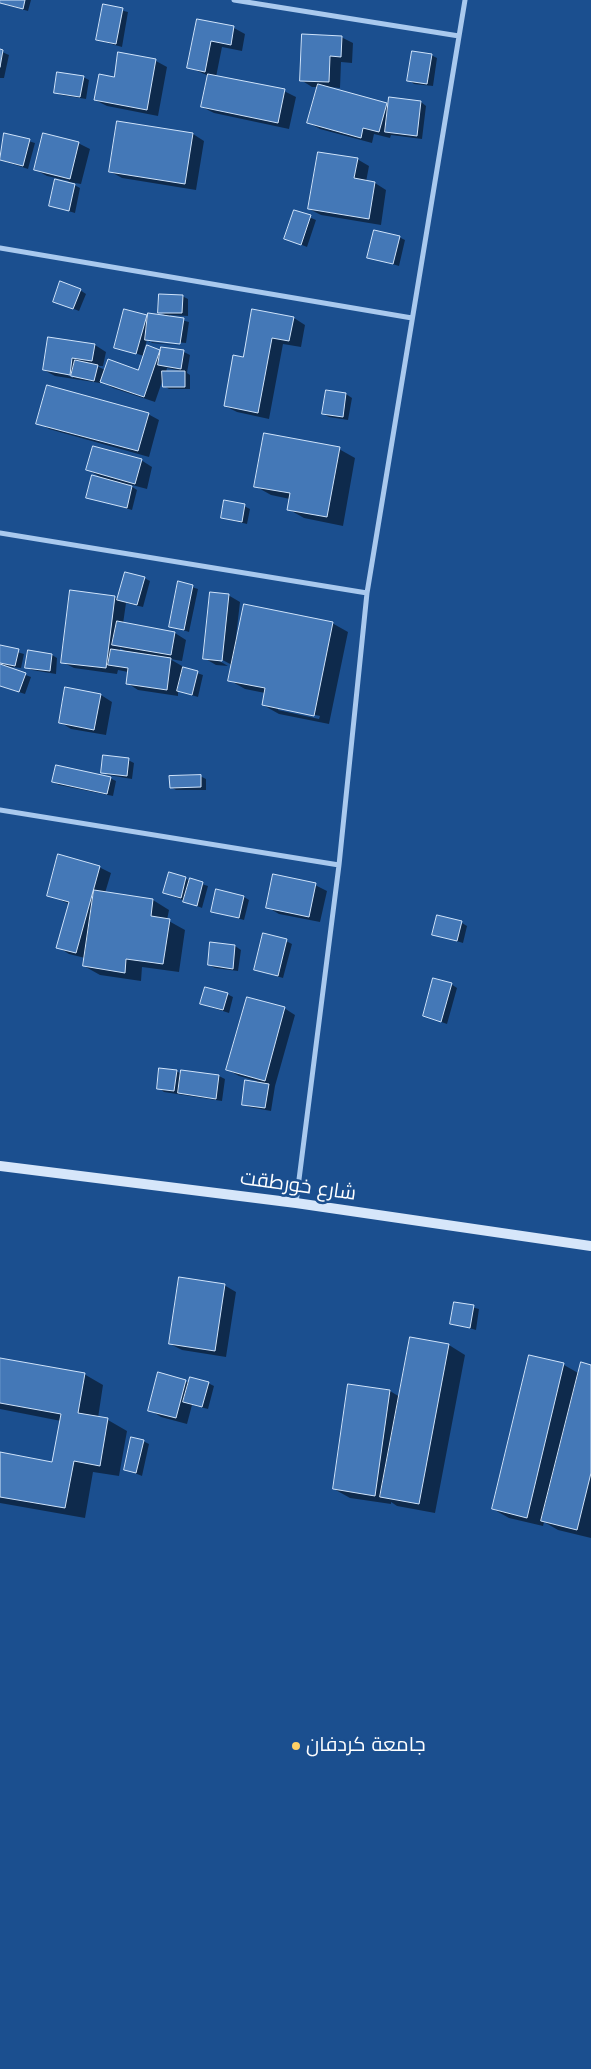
<!DOCTYPE html>
<html>
<head>
<meta charset="utf-8">
<style>
  body { margin:0 }
  canvas { display:block; background:#1b4f8f }
</style>
</head>
<body>
<canvas width="591" height="2069"></canvas>
<script>
const context = document.querySelector('canvas').getContext('2d');
context.lineJoin = 'round';
function fillPath(path, color) {
  context.fillStyle = color;
  context.fill(path, 'evenodd');
}
function trace(path, color, width, dash) {
  context.strokeStyle = color;
  context.lineWidth = width;
  context.lineCap = dash ? 'butt' : 'round';
  context.setLineDash(dash || []);
  context.stroke(path);
}
function write(font, color, halo, rows, align = 'center') {
  context.font = font + ' Jost,Cairo,sans-serif';
  context.lineWidth = 5;
  context.setLineDash([]);
  context.textBaseline = 'middle';
  context.strokeStyle = halo;
  context.fillStyle = color;
  for (const [text, x, y, turn = 0] of rows) {
    context.save();
    context.translate(x, y);
    context.rotate((+turn || 0) * Math.PI / 180);
    context.textAlign = isNaN(turn) ? turn : align;
    if (halo) context.strokeText(text, 0, 0);
    context.fillText(text, 0, 0);
    context.restore();
  }
}
const shadow = new Path2D(`
  M0 0H31L28 11 0 3Z
  M104 6 128 12 122 47 97 40Z
  M198 20 234 28 245 34 242 51 222 47 216 77 284 91 296 97 289 129 214 113 202 107 209 76 188 67Z
  M341 37 353 43 352 63 341 62 340 88 329 87 390 106 421 102 426 106 422 139 391 135 390 138 374 134 372 143 320 129 309 123 318 87H312L301 80Z
  M0 51 9 55 4 78H0Z
  M119 54 156 61 167 67 158 116 107 106 95 100 115 78Z
  M431 55 437 58 433 86 414 84 409 80Z
  M83 77 89 80 86 99 61 95 55 92Z
  M5 134 35 143 28 169 0 160Z
  M193 134 204 141 196 190 122 178 111 172Z
  M78 143 90 149 81 184 69 182 80 188 75 213 51 206 69 181 47 176 36 170Z
  M357 159 369 166 366 182 375 183 386 190 381 225 321 215 309 209Z
  M295 211 316 220 307 247 285 238Z
  M399 237 405 240 399 266 369 257Z
  M80 290 86 294 79 311 54 301Z
  M182 296 188 299V316L170 315V317L189 322 186 343 150 340V342L147 340 143 353H145L147 346 162 352V348L184 352 190 355 187 373 190 375V389H169L164 386 163 379 155 402 113 388 100 381V383L55 376 44 370 95 345 106 352 103 366H97L105 370 138 371 144 356 115 347 125 311 149 317H168L160 312ZM167 368 182 371V372H166ZM65 370 73 375V378L64 373Z
  M294 318 305 325 301 347 283 344 269 419 237 412 225 406 244 359Z
  M151 342 186 346 152 343Z
  M327 392 346 394 352 398 348 420 329 417 323 414Z
  M148 414 159 420 149 457 49 429 38 423Z
  M339 449 355 458 343 526 304 518 288 509 290 499 271 495 255 486Z
  M141 460 152 467 147 489 128 484 137 490 132 510 88 497 104 479 88 470Z
  M244 506 250 509 247 524 222 518Z
  M144 578 150 581 143 607 126 603 123 624 175 633 186 640 182 661 170 659 182 666V668L203 675 198 697 178 691V696L138 690 127 683 128 672 118 670 117 674 74 668 62 662 114 597 119 600ZM120 648 129 653 120 652Z
  M179 583 198 589 189 632 170 626Z
  M228 595 240 602 236 637 332 623 348 632 329 724 279 714 263 705 265 693 245 689 229 680 232 665 217 657 216 659 228 666 216 665 204 658ZM278 707 320 716 319 719 278 710Z
  M0 647 24 654 21 668 2 666 31 677 25 694 0 686Z
  M52 655 57 658 56 674 32 670 27 667Z
  M66 689 101 695 112 702 106 735 71 729 60 722Z
  M128 760 134 763 132 779 108 775 102 772Z
  M200 776 206 779V790H176L171 787Z
  M110 778 116 781 113 796 59 785 53 782Z
  M99 867 111 873 105 893 153 900 169 910 167 920 185 930 179 972 142 967 141 981 100 975 84 966 85 958 69 954 58 947 69 904 49 895Z
  M170 874 208 886 202 908 165 893Z
  M315 885 327 891 320 922 279 914 267 907Z
  M244 897 249 900 244 920 212 911Z
  M462 923 467 926 463 943 434 934Z
  M286 941 292 944 283 978 256 970Z
  M212 943 235 946 241 950 238 971 215 968 209 965Z
  M451 984 457 988 447 1024 424 1016Z
  M227 994 233 997 229 1013 201 1004Z
  M284 1008 295 1015 275 1086 271 1111 249 1107 243 1104 257 1081 239 1076 228 1070Z
  M176 1071 182 1074V1071L219 1076 225 1079 222 1101 164 1092 159 1088Z
  M224 1285 236 1292 226 1357 182 1350 170 1344Z
  M455 1303 479 1309 476 1330 452 1323Z
  M411 1339 449 1345 465 1355 435 1513 397 1506 391 1502V1504L350 1498 334 1489 390 1391 400 1397Z
  M530 1357 564 1365 580 1374 591 1366V1538L558 1530 544 1522 543 1526 509 1518 493 1509Z
  M0 1359 84 1374 103 1385 98 1418 108 1420 127 1431 119 1476 93 1472 85 1518 0 1503V1454L53 1463 61 1421 0 1409Z
  M159 1374 190 1383H208L214 1386 208 1409 192 1405 187 1424 161 1417 150 1410Z
  M143 1441 149 1444 142 1476 125 1469Z`);
const building = new Path2D(`
  M0 0H25L23 9 0 3Z
  M103 4 123 8 116 44 96 40Z
  M197 19 234 26 231 45 211 41 205 72 187 68Z
  M302 34 342 36 341 57 330 56 329 82 300 81Z
  M0 49 3 50 0 67Z
  M412 51 432 54 427 84 407 81Z
  M118 52 156 59 147 110 94 100 99 74 114 77Z
  M57 72 84 76 80 97 54 93Z
  M208 74 285 89 278 123 201 107Z
  M318 84 387 103 379 132 363 128 361 138 307 123Z
  M389 97 421 101 417 136 385 132Z
  M117 121 193 133 185 184 109 172Z
  M4 133 30 139 23 166 0 160Z
  M43 133 79 142 70 179 34 170Z
  M318 152 358 158 354 178 375 182 369 219 308 209Z
  M55 179 75 184 69 211 49 206Z
  M294 210 311 215 301 245 284 239Z
  M374 230 400 236 393 264 367 258Z
  M60 281 81 289 73 309 53 302Z
  M159 294 183 295 182 313H158Z
  M124 309 147 315 136 354 114 348Z
  M252 309 294 317 289 341 272 338 258 413 224 406 233 355 243 357Z
  M148 313 184 318 180 344 145 340Z
  M48 337 95 344 92 361 72 358 70 375 43 370Z
  M147 345 160 350 144 397 100 382 108 359 138 370Z
  M161 347 184 350 181 369 158 365Z
  M75 360 98 365 94 381 71 376Z
  M162 371H185V387H163Z
  M47 385 149 413 138 451 36 424Z
  M326 390 346 393 343 417 322 414Z
  M264 433 340 447 327 517 287 510 290 493 254 487Z
  M93 446 142 459 135 484 86 470Z
  M92 475 132 486 127 508 86 498Z
  M224 500 245 504 242 522 221 518Z
  M125 572 145 577 137 605 117 600Z
  M178 581 193 585 184 630 169 627Z
  M70 590 115 596 106 668 61 663Z
  M210 592 229 594 222 661 203 659Z
  M244 604 333 622 314 716 262 705 265 688 228 681Z
  M117 621 175 632 171 655 112 645Z
  M0 645 19 649 15 666 0 663Z
  M111 649 171 658 167 690 126 684 128 668 108 665Z
  M28 650 52 654 50 671 25 668Z
  M0 664 26 673 19 692 0 686Z
  M183 667 198 671 192 695 177 691Z
  M65 687 101 694 94 730 59 723Z
  M103 755 129 758 127 776 101 773Z
  M56 765 111 777 107 794 52 782Z
  M201 775V787L170 788 169 776Z
  M58 854 100 866 76 953 56 948 69 902 47 896Z
  M169 872 186 877 181 898 163 893Z
  M273 874 316 883 309 917 266 908Z
  M190 878 203 882 197 906 183 902Z
  M216 889 244 896 239 918 211 912Z
  M94 890 153 899 151 916 170 919 163 964 126 959 125 973 83 966Z
  M437 915 462 921 457 941 432 935Z
  M263 933 287 939 278 976 254 970Z
  M210 942 235 945 233 969 208 965Z
  M433 978 452 983 441 1022 423 1016Z
  M205 987 228 993 223 1010 200 1004Z
  M247 997 285 1007 265 1081 226 1070Z
  M159 1068 177 1070 174 1091 157 1089Z
  M181 1070 219 1075 216 1099 178 1093Z
  M245 1080 269 1084 265 1108 242 1105Z
  M179 1277 225 1284 215 1351 169 1344Z
  M454 1302 474 1305 470 1328 450 1324Z
  M410 1337 449 1344 419 1504 380 1497Z
  M529 1355 564 1363 527 1518 492 1509Z
  M0 1358 85 1373 78 1413 108 1418 100 1466 74 1461 65 1508 0 1497V1452L52 1462 61 1414 0 1403Z
  M581 1362 591 1365V1473L577 1530 541 1521Z
  M158 1372 186 1380 176 1418 148 1411Z
  M190 1377 209 1382 202 1407 183 1402Z
  M348 1384 390 1390 375 1496 333 1489Z
  M131 1437 144 1440 136 1473 124 1470Z`);
const street = new Path2D(`
  M234 0 459 36
  M0 248 412 318
  M0 533 367 593
  M0 810 339 865
  M296 1203 339 865 367 593 465 0`);
const secondary = new Path2D(`
  M0 1166 296 1203 591 1246`);
const markers = [
  [296,1746,5,"#ffd166"]
];
const streetNames = [
  ["شارع خورطقت",298,1187,8]
];
const poiNames = [
  ["جامعة كردفان",306,1746]
];
fillPath(shadow, '#0007');
fillPath(building, '#4478b7');
trace(building, '#cfe3fa', 1);
trace(street, '#a9c9ee', 5);
trace(secondary, '#d6e6fa', 10);
for (const [x, y, r, color] of markers) {
  const dot = new Path2D();
  dot.arc(x, y, r, 0, 2 * Math.PI);
  context.fillStyle = color;
  context.fill(dot);
  trace(dot, '#1b4f8f', 2);
}
write('20px', '#fff', '#1b4f8f', streetNames);
write('20px', '#fff', '#1b4f8f', poiNames, 'left');
</script>
</body>
</html>
